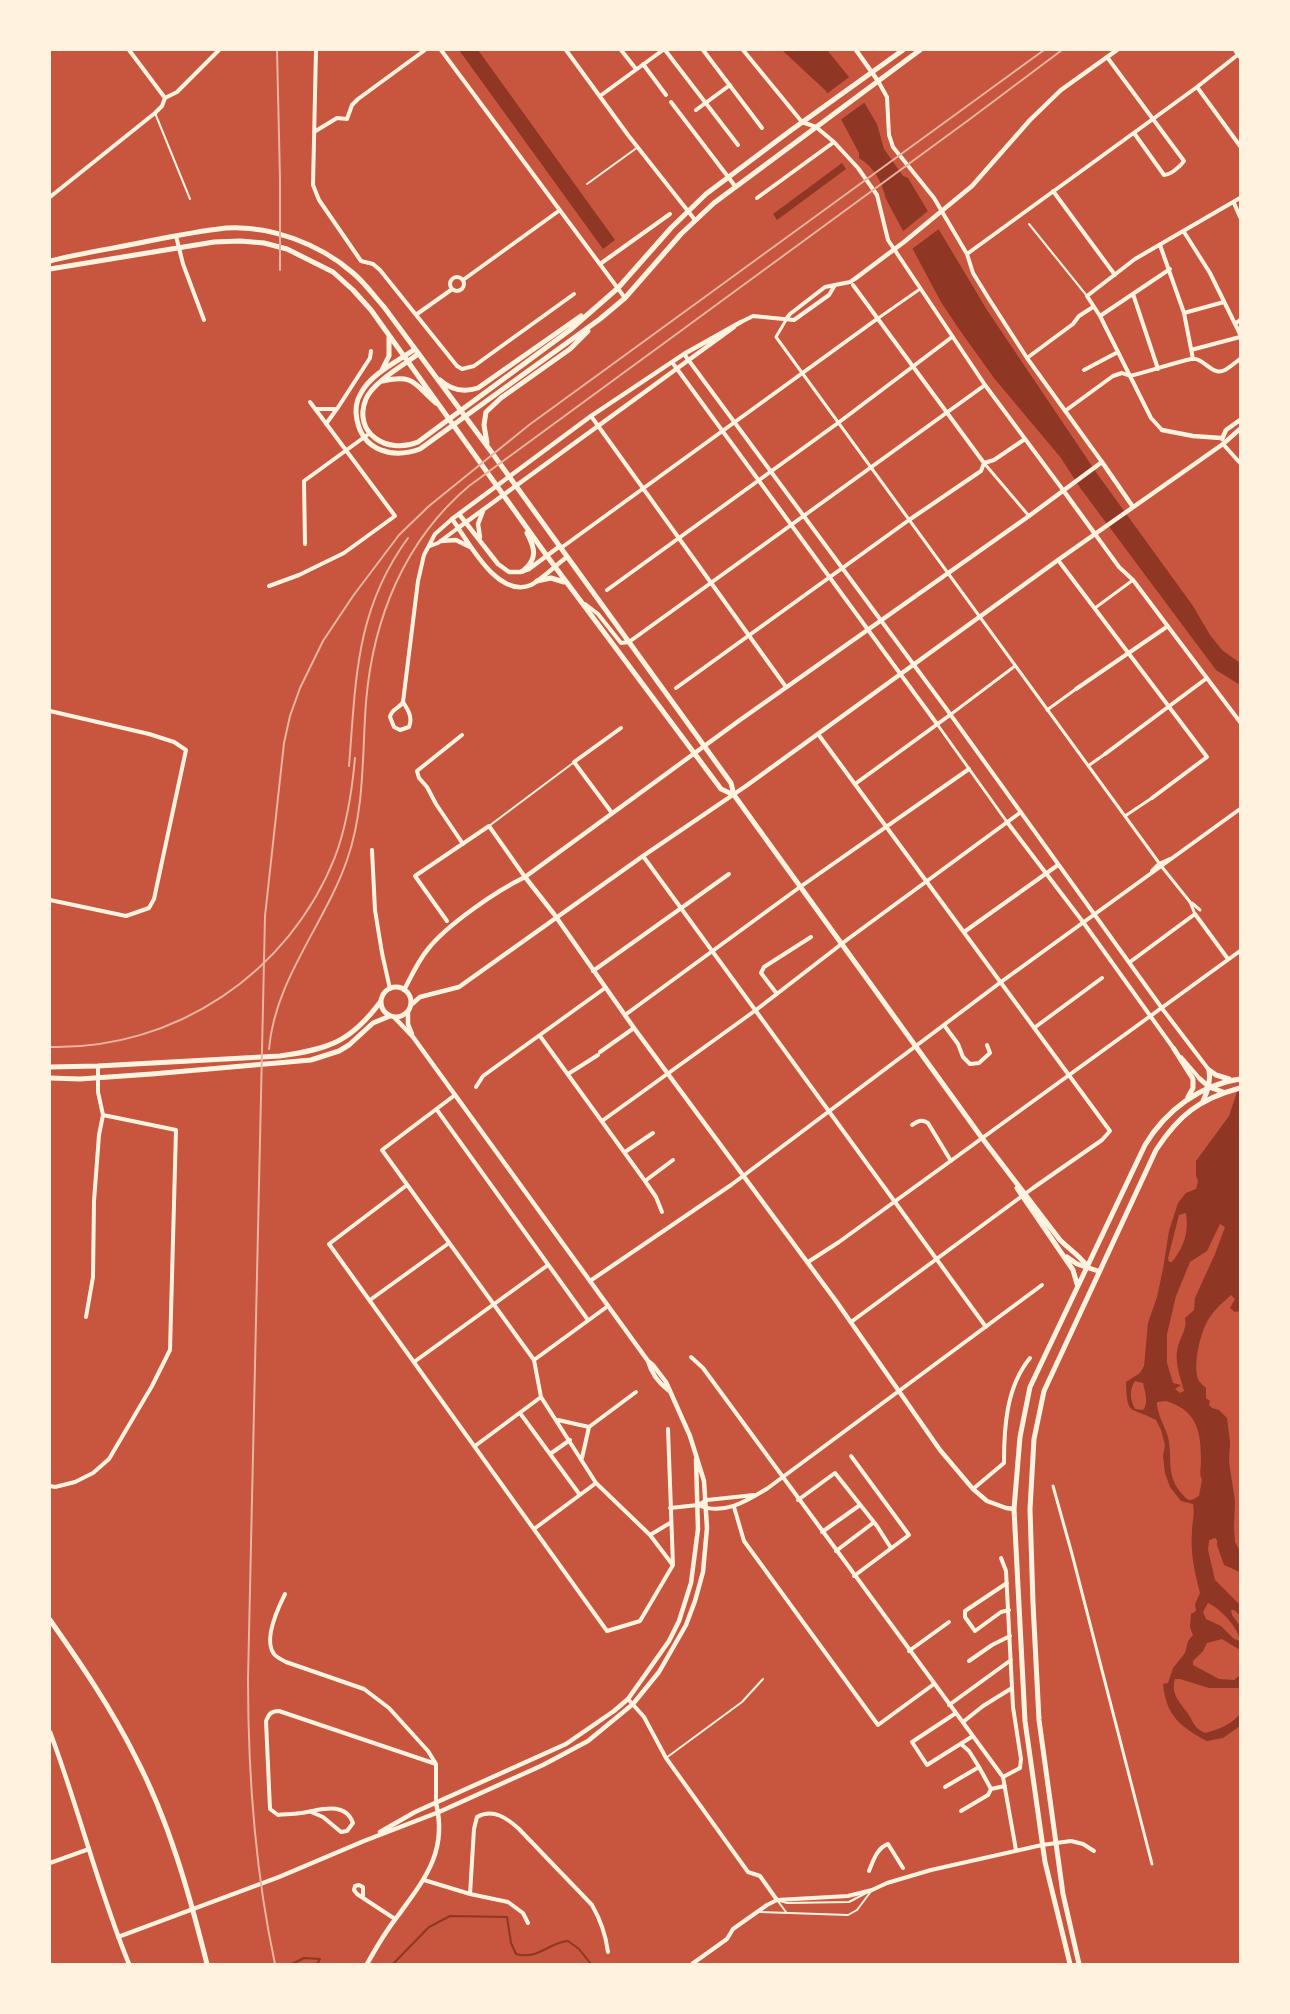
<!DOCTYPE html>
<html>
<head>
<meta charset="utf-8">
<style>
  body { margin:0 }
  #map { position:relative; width:1290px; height:2014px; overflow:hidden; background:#c8553d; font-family:"Titillium Web",sans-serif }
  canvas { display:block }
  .frame { position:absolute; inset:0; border:51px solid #fff3e0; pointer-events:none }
</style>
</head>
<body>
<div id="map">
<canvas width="1290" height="2014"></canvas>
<div class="frame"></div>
</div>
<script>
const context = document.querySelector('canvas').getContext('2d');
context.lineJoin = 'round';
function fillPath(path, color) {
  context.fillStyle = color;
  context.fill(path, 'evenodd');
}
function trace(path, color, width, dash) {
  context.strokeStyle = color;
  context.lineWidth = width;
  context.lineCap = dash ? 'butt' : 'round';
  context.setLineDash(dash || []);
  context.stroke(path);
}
const water = new Path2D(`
  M459 50H478L615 240 603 249Z
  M782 50H827L849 77 877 124 884 149 903 176 908 178 987 310 1098 475 1193 606 1210 635 1222 650 1240 663V685L1216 670 1081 489 1061 458 994 378 959 329 941 302 886 199C882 182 874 167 859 158V153L826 91Z
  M842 163 846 169 777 220 773 214Z
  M1240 1083V1311L1235 1312 1230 1308 1235 1299 1231 1295C1222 1303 1214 1310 1208 1320 1200 1333 1192 1368 1199 1381 1201 1384 1204 1386 1206 1388V1398L1210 1401 1209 1405 1212 1408 1219 1410 1227 1418 1230 1442 1229 1462 1235 1501 1234 1527 1235 1542 1240 1551V1572L1224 1565 1217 1545V1540L1215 1538 1209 1540 1208 1550 1215 1580 1240 1605V1615L1234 1610H1231L1232 1615 1240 1626V1650L1222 1639 1207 1643 1203 1651 1193 1661V1665L1219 1679 1234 1680 1239 1676 1240 1672V1688H1209L1180 1679H1175C1171 1693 1178 1700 1186 1711 1194 1721 1192 1727 1205 1733 1219 1729 1231 1725 1240 1714V1726L1223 1738 1207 1741C1180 1727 1166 1715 1163 1684L1168 1683 1173 1668 1185 1653 1188 1641 1193 1635 1190 1627 1191 1614 1196 1611 1195 1604 1200 1593C1195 1573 1190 1553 1192 1532 1192 1522 1195 1515 1193 1504L1181 1501 1170 1487 1165 1473 1163 1456 1165 1445 1161 1430 1156 1420C1130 1406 1127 1417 1126 1382L1140 1373 1144 1366 1148 1323 1157 1297 1163 1269 1169 1231 1178 1203 1186 1193 1196 1189 1198 1181 1196 1176V1161L1229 1116ZM1186 1213C1189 1232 1184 1247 1172 1262H1169L1168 1258 1179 1215ZM1220 1224 1225 1227 1215 1254 1195 1298 1194 1310 1185 1318C1188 1329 1178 1340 1177 1351 1175 1364 1181 1379 1184 1391L1180 1393 1175 1389 1181 1385 1173 1383 1167 1363V1334L1176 1296 1190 1262 1207 1251ZM1135 1381 1143 1383C1145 1392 1149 1403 1143 1410L1135 1409C1130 1399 1129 1390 1135 1381ZM1166 1401C1198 1411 1201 1432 1201 1462 1201 1469 1199 1474 1202 1480L1199 1496C1196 1497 1194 1500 1190 1500 1187 1500 1185 1497 1183 1495 1165 1476 1173 1459 1168 1437 1165 1427 1156 1411 1157 1402ZM1208 1603C1221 1609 1238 1627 1240 1641L1234 1639 1221 1626 1206 1619 1203 1612Z`);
const pier = new Path2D(`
  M852 75 868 100 839 121 825 95Z
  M928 211 939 229 912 249 902 232Z`);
const stream = new Path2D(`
  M292 1964 304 1958 320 1959 317 1964
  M393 1964 429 1927 450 1916 507 1917 511 1943 516 1954C539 1960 547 1943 568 1941L579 1949 591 1964`);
const service = new Path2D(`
  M155 113 190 199
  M587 184 638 147
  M1029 224 1087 296
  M489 826 573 763
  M666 1758 742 1702 763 1679
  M777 1900 786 1912
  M780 1901 787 1903 849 1902 868 1892
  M760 1912 848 1915 857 1910 872 1890`);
const pedestrian = new Path2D(`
  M877 319 920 289
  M786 320 776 337 1162 867 1190 902 1195 914
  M984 463 1029 516
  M1095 608 1133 580
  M1047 710 1076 689
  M950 715 1015 666
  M937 724 1007 822
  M1088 766 1105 754
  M1125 816 1152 798
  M1192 903 1200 910
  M1053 1486 1072 1554 1152 1864`);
const minor = new Path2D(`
  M129 50 165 98
  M316 50 313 185 319 200 361 261 373 264 380 270 457 366 462 369 474 366 574 294
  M441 50 625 298
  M566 50 628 135 695 220
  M621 50 636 69
  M665 50 738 145
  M703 50 762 128
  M743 50 802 122 816 127 834 142 858 168 877 195 888 240 985 385 1063 490
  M1235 50 1240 57
  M1107 57 1184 161C1180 167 1170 175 1164 175L1134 133
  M643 64 666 95
  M878 81 887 97 889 135 893 147 934 198 967 254 973 273 989 299 1027 358 1102 462
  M1197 87 1240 146
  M600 96 663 50
  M671 102 735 186
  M696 110 730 85
  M314 132 337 118 347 119 352 105 358 99 425 50
  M1053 191 1115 275
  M50 197 155 113 162 106 165 98 177 92 219 50
  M757 198 834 142
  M1234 203 1240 217
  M1184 232 1210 273 1240 334
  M176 236 183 264 204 320
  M1160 245 1184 313 1193 359
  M967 254 1197 87 1240 53
  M600 264 670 214
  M450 284a7 7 0 1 1 14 0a7 7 0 1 1-14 0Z
  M463 280 560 210
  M853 285 984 463
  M1133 294 1158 369
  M1184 313 1224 302
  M417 314 451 290
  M1100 316 1170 269
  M786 319 790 314 825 287 850 282 856 278
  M741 322 753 316 794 320 829 295 835 285
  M1235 324 1240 320
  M1191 350 1240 337
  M684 354 945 707 1164 1011 1209 1070
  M1027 358 1073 324 1079 316 1093 307
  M672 362 937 724
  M1084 370 1118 352
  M1130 376C1150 371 1170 364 1191 359 1205 357 1211 377 1225 370 1230 367 1235 363 1240 359
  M315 409H337L370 358 371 351
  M1065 411 1113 376 1122 373 1130 376
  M591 416 786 687
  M326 424 336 410
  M1162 430 1151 418 1100 316 1087 296 1135 259 1240 198
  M1223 444 1240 463
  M1095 534 1119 567 1133 580 1240 722
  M305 544 304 481 370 433
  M430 546 438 543 458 528
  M561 548 877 319
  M1058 560 1207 757 1152 798
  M269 586 299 575 344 553 395 516 310 402
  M607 590 838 423 952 337
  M585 604 598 614 621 643 629 642 985 385
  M676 688 909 520 981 471 984 463 994 460 1025 439
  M1076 689 1168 626
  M403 702C408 710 413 717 409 727L400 730 394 727 390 717C391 709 400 708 403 702L418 581 424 555 435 534 452 519
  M50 711 149 734 174 742 186 750 154 899 149 908 126 916 50 900
  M818 734 1110 1131 1102 1140 1033 1188 851 1322
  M462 735 417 771 419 778 427 787 436 804 463 844
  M1105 754 1207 678
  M855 784 950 715
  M612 813 574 762 621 728
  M1007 822 1083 922 1174 1049
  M372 850 375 910 382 953 390 989
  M643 856 986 1327
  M1152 871 1159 864 1170 859
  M447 921 415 876 489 826 525 877
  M964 932 1058 865
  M1130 962 1195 914 1228 959
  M593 971 729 874
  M777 994 761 973 764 967 811 937
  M625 1015 800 887 969 769
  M944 1025 958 1044 963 1057 970 1064 979 1063 990 1053 987 1045
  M1034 1028 1102 978
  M540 1036 645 1181 656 1197 662 1212
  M600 1052 634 1028
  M1181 1057 1200 1079
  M568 1074 598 1055
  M476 1087 483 1076 605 988
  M455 1095 382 1150 534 1360 541 1397 596 1483 650 1535 672 1564
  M437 1110 588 1320
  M602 1121 756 1010 848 939 1021 812
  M912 1125C918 1121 921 1119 928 1123L951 1161
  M625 1152 653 1133
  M645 1181 673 1160
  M407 1185 329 1244 607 1631 640 1621 673 1565 668 1429
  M808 1262 839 1242 1240 951
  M590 1281 731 1185 1001 982 1240 809
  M370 1300 449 1243
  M86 1317 93 1277 94 1201 99 1135 103 1115 98 1092V1066
  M691 1357 703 1368 1003 1777 1016 1850
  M534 1360 608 1306
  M414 1362 548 1265
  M520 1413 580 1495
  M558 1420 589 1427 582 1458
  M589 1427 636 1392
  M475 1446 541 1397
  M550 1454 570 1440
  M851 1456 909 1535 854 1576
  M50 1486 55 1487 75 1482 93 1473 109 1459 152 1386 170 1350 176 1130 103 1115
  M973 1489 1004 1463C1004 1428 1006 1387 1030 1358
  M798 1500 835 1473 877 1526 891 1548
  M698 1505C723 1516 747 1501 768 1488L1042 1285
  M734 1507 744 1541 878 1725 934 1684
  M670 1508 698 1505 707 1500 754 1495
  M534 1529 596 1483
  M822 1532 860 1505
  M650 1535 670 1523
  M836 1551 873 1523
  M1001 1558 1006 1571 1013 1707 1021 1759 1020 1768 1003 1777
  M1007 1583 965 1611V1617L975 1631 1001 1612 1009 1610
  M285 1594C278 1608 263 1640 274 1654 276 1657 282 1660 286 1662L364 1689 389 1708 428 1751 436 1764V1802
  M909 1651 949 1622
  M969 1661 992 1645 1010 1636
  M628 1699 644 1717 666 1758 748 1872 760 1876 777 1900
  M949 1705 1011 1660
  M956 1713 912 1742 927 1765 973 1736
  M963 1722 983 1706 1012 1688
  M945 1787 979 1767 969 1751 961 1744
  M991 1789 1005 1786
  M961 1811 988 1795 991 1789 979 1767
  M311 1812 323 1817 341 1832 347 1831 353 1823C346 1804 327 1808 312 1811 301 1814 289 1814 278 1815L270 1809 266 1721C269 1714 271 1711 279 1711L436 1764
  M50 1863 89 1849
  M869 1871C873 1861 877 1848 888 1844L903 1868
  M424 1880 470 1894 508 1902 523 1913 528 1923
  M470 1894 474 1829 477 1817C493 1808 507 1818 519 1829L592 1905C600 1919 606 1936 608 1952
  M363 1896V1887L359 1885 355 1886 354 1890 357 1894 395 1919
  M692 1964 727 1939 733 1929 767 1905 777 1900 848 1896 872 1890 887 1883 931 1870 1042 1845 1071 1841 1083 1844 1094 1851`);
const tertiary = new Path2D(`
  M856 50 878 81
  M856 278 904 242 972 186 1030 120 1061 90 1117 50
  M1162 430 1193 436 1221 438
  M1222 439 1226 430 1240 420
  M1063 490 1095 534
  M459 514 498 564 509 572H520L529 569 560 546
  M458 528 734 327
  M480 537 478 524 483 511
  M441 541 456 540 470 547
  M567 557C557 564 541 580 531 585 497 599 469 542 452 519L591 416 684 354 741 322
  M525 877 554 914 634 1028 836 1301 940 1450 973 1489 987 1501 1006 1508 1014 1509
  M404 990C411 977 418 961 428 949 447 925 496 891 525 877L740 720 1029 516 1102 462 1133 507
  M411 1005 420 997 459 987 643 856 746 786 1058 560 1223 444 1240 429
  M408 1012V1024L412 1034
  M648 1361C651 1372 659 1383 668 1390
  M50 1732C79 1809 98 1889 129 1964
  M380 1832 415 1812 566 1744 614 1711 628 1699 669 1641 679 1621 691 1583 698 1529 696 1459
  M118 1937 279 1877 364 1841 439 1812 543 1765 588 1741 633 1704 659 1672 686 1625 695 1601 703 1572 707 1528 704 1481 690 1436 666 1382 653 1365 648 1361 413 1037 394 1017
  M367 1964C376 1948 385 1932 397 1917 424 1880 448 1852 436 1803`);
const secondary = new Path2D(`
  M50 261C82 253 116 248 149 241 174 236 200 231 226 228 270 225 320 244 353 273 365 283 374 296 384 307L490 450 731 783 734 795 982 1138 1060 1240C1069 1249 1080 1256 1087 1266
  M50 269 214 242 240 241 264 243 287 249 333 272 353 290 371 310 547 556 721 789 734 795
  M415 349C397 362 372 373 361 393 356 401 355 411 357 420 363 451 393 459 420 449L600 319 625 298 681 234 714 203 920 50
  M418 354C404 365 373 382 366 399 352 433 387 455 418 442L570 330 618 288 671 228 706 194 790 131 903 50
  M382 370 389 356V337
  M440 380C451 390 463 393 478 388L581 316
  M383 381C415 374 414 384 436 403
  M487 443 484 425 486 412 501 398 570 349 588 331
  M523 571C538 559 535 548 527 533
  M537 581 551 578 564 582
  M381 1002a15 15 0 1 1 30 0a15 15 0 1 1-30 0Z
  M1174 1049 1193 1079V1088L1188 1097
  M50 1067 98 1066 280 1056C329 1049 351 1042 381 1001
  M1209 1070 1216 1075 1229 1079
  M50 1078 80 1079 152 1074 311 1060 339 1051 349 1045 373 1023 390 1016
  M1200 1079 1209 1087 1223 1092
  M1203 1101C1208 1091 1211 1081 1209 1070
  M1017 1188 1073 1270 1077 1284
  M1067 1257 1077 1264 1098 1271
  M50 1620C81 1664 111 1708 135 1756 169 1821 189 1893 207 1964
  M1070 1964 1045 1862 1025 1721 1014 1509 1020 1437 1030 1387 1145 1145C1166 1110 1200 1085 1240 1079
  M1079 1964 1063 1894 1039 1720 1033 1603 1030 1509 1034 1439 1044 1391 1156 1150C1179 1115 1199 1099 1240 1088`);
const rail = new Path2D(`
  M277 50 280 179V270
  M349 766C356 681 355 610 408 538
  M50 1047C175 1050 289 973 335 857 347 825 352 792 355 758
  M269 1049C275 979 325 924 347 860 365 809 362 755 366 702 373 619 404 541 469 486L970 119 1062 50
  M275 1964C255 1871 248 1775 248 1679L265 916 284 743 290 716 300 688 323 641 353 596 399 535 429 506 529 425 1044 50`);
fillPath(water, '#8f3625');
fillPath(pier, '#c8553d');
trace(stream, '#8f3625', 2);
trace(service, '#fff3e0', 2);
trace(pedestrian, '#fff3e0', 3);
trace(minor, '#fff3e0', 4);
trace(tertiary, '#fff3e0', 4.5);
trace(secondary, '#fff3e0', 5);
trace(rail, '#e9b49f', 2);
</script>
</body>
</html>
